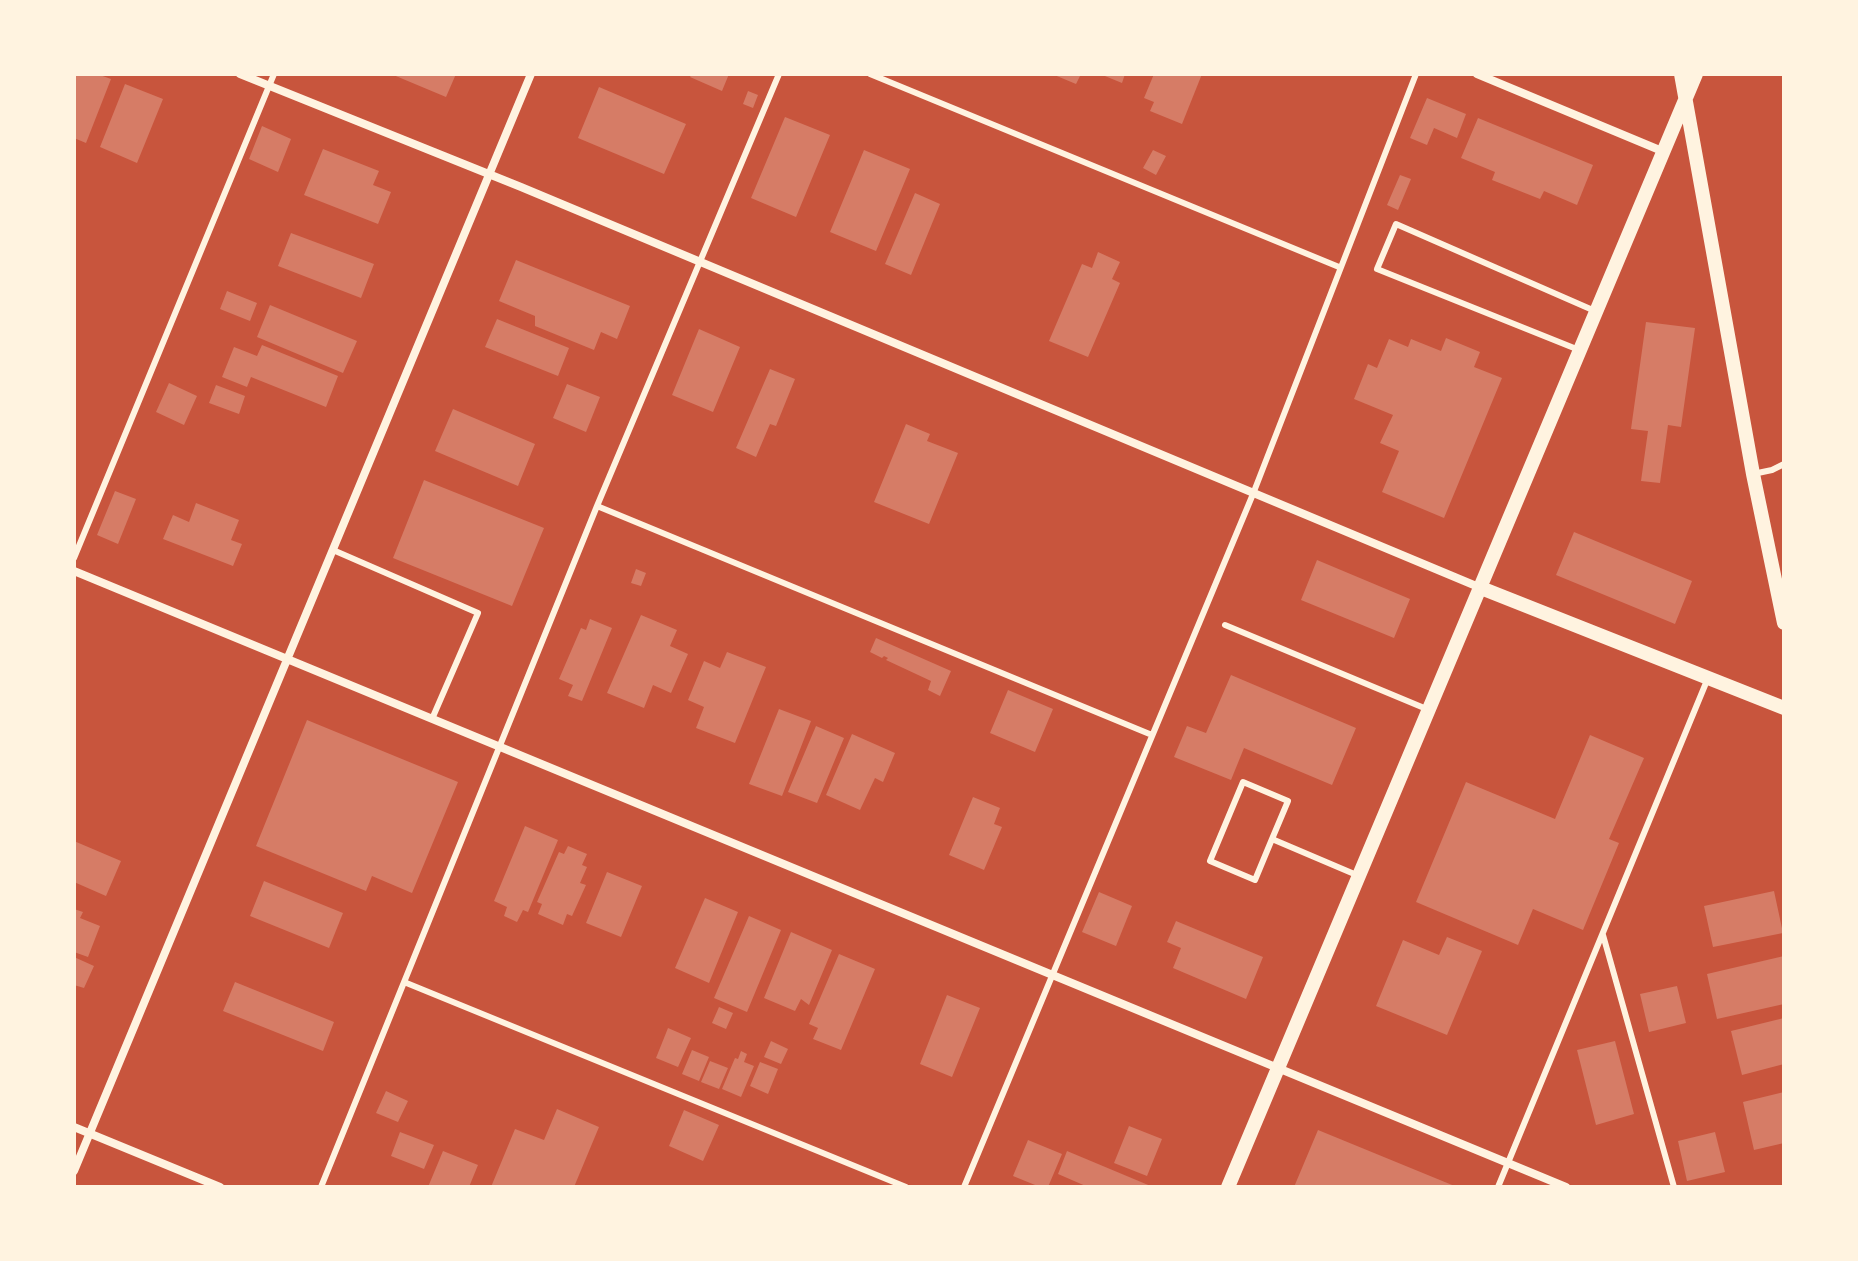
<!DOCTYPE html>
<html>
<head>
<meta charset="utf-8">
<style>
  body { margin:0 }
  #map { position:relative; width:1858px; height:1261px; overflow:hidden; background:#c8553d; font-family:Rubik,sans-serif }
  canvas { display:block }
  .frame { position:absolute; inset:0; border:76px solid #fff3e0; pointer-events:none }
</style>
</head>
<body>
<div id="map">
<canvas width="1858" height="1261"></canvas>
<div class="frame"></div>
</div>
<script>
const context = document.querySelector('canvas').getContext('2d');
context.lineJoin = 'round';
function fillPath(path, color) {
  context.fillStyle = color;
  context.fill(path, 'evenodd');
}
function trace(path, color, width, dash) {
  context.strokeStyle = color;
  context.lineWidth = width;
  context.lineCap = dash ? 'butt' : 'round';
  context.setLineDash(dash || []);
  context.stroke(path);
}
const building = new Path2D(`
  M74 74H97L111 79 86 143 74 138Z
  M391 74H456L446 97Z
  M692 74H729L722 91 690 77Z
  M1052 74H1081L1076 84Z
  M1100 74H1125L1122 83Z
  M1154 74H1202L1182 124 1150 111 1154 102 1144 98Z
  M125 84 163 99 137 163 100 147Z
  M599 87 686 124 664 174 578 138Z
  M748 91 758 95 753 108 743 104Z
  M1427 98 1466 114 1457 138 1434 128 1427 145 1410 138Z
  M785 117 830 135 796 217 751 198Z
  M1478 118 1593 165 1577 205 1544 191 1540 199 1492 180 1495 172 1461 158Z
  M262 126 291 139 278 172 249 159Z
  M323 149 379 171 373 185 391 192 378 224 304 195Z
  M864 150 910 169 876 251 830 232Z
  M1153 150 1166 156 1156 175 1143 168Z
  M1400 175 1411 179 1398 210 1387 205Z
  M915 193 940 204 911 275 885 264Z
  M291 233 374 264 361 298 278 266Z
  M1098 252 1120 262 1112 279 1120 283 1088 357 1049 341 1082 264 1092 268Z
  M516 260 630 306 617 339 601 332 594 350 535 326V316L499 301Z
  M227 291 257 303 250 321 220 309Z
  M270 305 357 341 343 373 257 337Z
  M497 319 569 348 558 376 485 347Z
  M1646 322 1695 328 1681 427 1668 425 1660 483 1641 481 1648 431 1631 429Z
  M699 329 740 347 713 412 672 395Z
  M1446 338 1480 352 1474 367 1502 378 1444 518 1382 492 1399 451 1380 443 1393 415 1354 399 1368 364 1377 368 1389 339 1408 347 1411 339 1441 351Z
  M262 345 338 376 326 407 251 377 247 387 222 377 234 347 257 356Z
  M770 369 795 379 776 426 770 424 756 457 736 448Z
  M169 383 197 396 184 425 156 412Z
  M567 384 600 397 586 432 553 418Z
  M216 385 245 396 239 414 209 403Z
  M453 409 535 444 518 486 435 451Z
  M906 424 930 434 927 441 958 453 929 524 874 502Z
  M424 480 544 528 512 606 393 558Z
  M115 491 136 499 118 544 97 535Z
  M196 503 239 520 231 540 242 544 233 566 163 539 173 515 189 522Z
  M1574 532 1692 581 1675 624 1556 575Z
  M1317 560 1410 599 1394 638 1301 600Z
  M636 569 646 573 641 586 631 583Z
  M641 615 677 630 670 646 688 654 671 693 653 685 644 708 607 693Z
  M590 619 612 628 582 701 568 696 573 685 559 679 581 628 586 630Z
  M876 638 951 671 940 696 928 690 931 681 886 660 888 658 884 656 882 658 870 652Z
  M727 652 766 667 735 743 696 728 704 707 688 700 704 661 720 668Z
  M1231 675 1356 728 1332 785 1244 748 1231 780 1174 757 1187 726 1206 733Z
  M1008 690 1053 709 1035 752 990 733Z
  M779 709 811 721 782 796 749 784Z
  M307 720 458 782 412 893 372 876 366 891 256 846Z
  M816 726 844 738 817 803 788 792Z
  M852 734 895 753 883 782 875 778 860 810 826 795Z
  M1590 735 1644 758 1609 839 1619 843 1583 930 1533 909 1518 945 1416 902 1466 782 1555 819Z
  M973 797 1000 808 994 824 1002 827 984 870 949 855Z
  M525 826 558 840 528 912 523 910 517 922 504 916 507 907 494 901Z
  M74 841 121 861 106 896 74 882Z
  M568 846 587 854 582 865 587 867 580 883 586 885 572 916 567 914 563 925 538 914 542 904 537 902 559 852 564 854Z
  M607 872 642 886 621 937 586 923Z
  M264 881 343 913 329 948 250 916Z
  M1774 891 1783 933 1713 947 1704 906Z
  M1099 892 1132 906 1116 946 1082 932Z
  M705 898 738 912 709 983 675 968Z
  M74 909 83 912 80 918 100 926 88 957 74 952Z
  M749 916 781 930 747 1012 714 998Z
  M1176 921 1263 957 1246 999 1173 968 1181 948 1167 942Z
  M791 932 832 950 809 1005 801 999 795 1011 764 998Z
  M1447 937 1482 951 1447 1035 1376 1006 1403 940 1439 955Z
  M839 954 875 969 841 1050 813 1039 818 1028 809 1024Z
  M1784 956V1004L1717 1019 1707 974Z
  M74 957 94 966 84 988 74 985Z
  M235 982 334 1022 323 1051 223 1011Z
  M1677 986 1686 1023 1649 1032 1640 994Z
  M947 995 980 1008 952 1077 920 1064Z
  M719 1007 733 1013 726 1029 712 1023Z
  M1784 1018V1064L1742 1075 1731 1031Z
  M668 1028 691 1038 678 1067 656 1058Z
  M771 1041 788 1049 781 1064 764 1057Z
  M1615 1041 1634 1114 1596 1125 1577 1050Z
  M692 1050 709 1057 699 1081 682 1074Z
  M741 1051 747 1054 744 1062 754 1066 741 1097 722 1089 735 1058 738 1059Z
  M710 1061 728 1068 719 1089 701 1082Z
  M760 1062 778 1069 768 1094 750 1086Z
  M386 1091 408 1101 398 1122 376 1113Z
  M1784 1092V1143L1754 1150 1743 1102Z
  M557 1109 599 1127 574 1187H491L515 1129 544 1140Z
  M684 1110 719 1125 703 1161 669 1146Z
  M1129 1126 1162 1139 1147 1176 1114 1163Z
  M1318 1130 1457 1187H1294Z
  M400 1132 434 1145 424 1169 391 1156Z
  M1715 1132 1725 1172 1687 1181 1678 1141Z
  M1028 1140 1062 1154 1048 1187H1040L1013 1176Z
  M443 1151 478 1165 469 1187H428Z
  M1067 1151 1153 1187H1088L1058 1174Z`);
const service = new Path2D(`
  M870 74 1339 267
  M1579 350 1377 269 1396 224 1595 311
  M1753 474 1772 470 1784 464
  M597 506 1152 735
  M333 550 478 613 432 719
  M74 558 274 74
  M1225 625 1429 710
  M1272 839 1288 801 1243 782 1210 861 1255 880 1272 839 1359 876
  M1603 935 1674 1187
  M404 982 906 1187
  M321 1187 597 506 779 74
  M964 1187 1253 494 1416 74
  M1498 1187 1708 678`);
const minor = new Path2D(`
  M240 74 521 187 1481 588
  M1477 74 1662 151
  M74 571 1566 1187
  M74 1127 220 1187
  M74 1171 531 74`);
const tertiary = new Path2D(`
  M1681 74 1753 474 1784 623
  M1481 588 1784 708
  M1228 1187 1696 74`);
fillPath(building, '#d67c66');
trace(service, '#fff3e0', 6);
trace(minor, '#fff3e0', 8);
trace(tertiary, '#fff3e0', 14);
</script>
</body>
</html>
